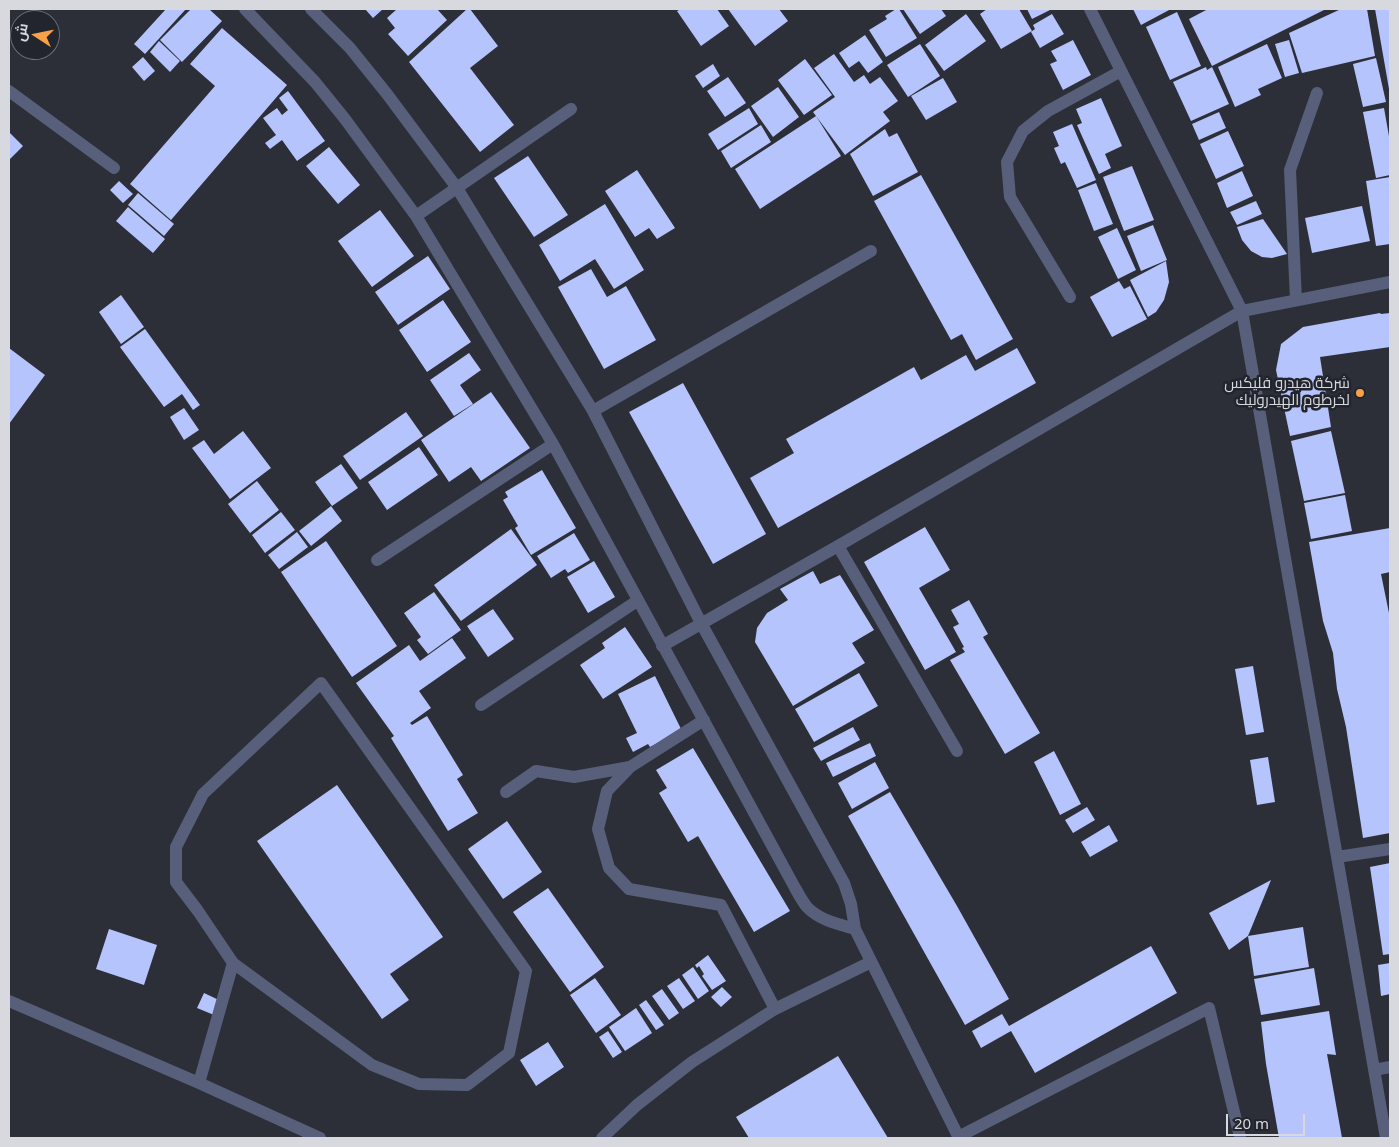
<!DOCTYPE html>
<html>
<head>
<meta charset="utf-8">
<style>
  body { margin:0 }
  #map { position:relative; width:1399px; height:1147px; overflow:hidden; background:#2c2f38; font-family:"Noto Sans",Cairo,sans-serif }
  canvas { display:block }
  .frame { position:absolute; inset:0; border:10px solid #d7d9df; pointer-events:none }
  .north { position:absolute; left:10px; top:10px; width:50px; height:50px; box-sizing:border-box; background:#22252e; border:1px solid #6a6d75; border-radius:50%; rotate:281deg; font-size:14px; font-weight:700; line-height:20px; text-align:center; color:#d7d9df }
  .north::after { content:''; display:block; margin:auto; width:18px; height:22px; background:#f8a14a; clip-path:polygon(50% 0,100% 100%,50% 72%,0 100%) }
  .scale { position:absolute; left:1226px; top:1114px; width:79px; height:22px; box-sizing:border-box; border:2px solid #d7d9df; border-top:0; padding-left:6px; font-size:15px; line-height:18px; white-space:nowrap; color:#d7d9df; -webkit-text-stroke:4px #22252e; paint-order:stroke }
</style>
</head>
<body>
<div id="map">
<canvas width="1399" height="1147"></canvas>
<div class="frame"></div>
<div class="north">ش</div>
<div class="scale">20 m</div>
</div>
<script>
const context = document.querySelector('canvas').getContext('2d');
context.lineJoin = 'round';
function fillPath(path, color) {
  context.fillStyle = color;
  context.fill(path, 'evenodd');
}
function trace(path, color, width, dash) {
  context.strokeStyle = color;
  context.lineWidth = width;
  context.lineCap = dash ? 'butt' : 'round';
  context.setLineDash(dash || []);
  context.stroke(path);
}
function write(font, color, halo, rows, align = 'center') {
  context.font = font + ' "Noto Sans",Cairo,sans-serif';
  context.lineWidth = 5;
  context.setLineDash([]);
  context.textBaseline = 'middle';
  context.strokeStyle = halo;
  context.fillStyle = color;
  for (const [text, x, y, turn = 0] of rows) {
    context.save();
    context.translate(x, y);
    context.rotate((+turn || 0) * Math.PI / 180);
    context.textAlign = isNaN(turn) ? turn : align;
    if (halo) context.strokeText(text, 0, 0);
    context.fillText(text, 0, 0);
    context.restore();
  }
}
const building = new Path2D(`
  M166 9H186L145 54 134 44Z
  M191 9H209L222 21 182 62 160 40Z
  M365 9H383L373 18Z
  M397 9H437L447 20 408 56 388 34 395 28 387 18Z
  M467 9H470L498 46 470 68 514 125 480 152 409 62Z
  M681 9H717L729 26 701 46 677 11Z
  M728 9H779L788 21 755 46Z
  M896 9H899L917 38 886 57 869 30 887 19 885 16Z
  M903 9H941L946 16 920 34Z
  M987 9H1019L1032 31 1001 49 980 14Z
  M1027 9H1052L1032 19Z
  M1133 9H1171L1141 25Z
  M1208 9H1326L1212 66 1189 19Z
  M1341 9H1367L1375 56 1302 73 1289 33Z
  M1375 9H1390V89H1389Z
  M1177 12 1201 66 1170 80 1146 27Z
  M966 14 986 41 944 71 925 45Z
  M1052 14 1064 34 1040 48 1031 32 1035 29 1033 25Z
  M222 28 287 85 171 220 130 184 215 86 190 64Z
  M865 35 883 62 868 73 859 61 849 68 839 53Z
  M1073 40 1091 75 1063 90 1050 64 1057 61 1051 51Z
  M1289 40 1299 73 1285 77 1275 44Z
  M159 41 180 61 170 72 150 52Z
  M920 44 940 76 908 97 887 65Z
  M1267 44 1282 78 1258 89 1261 95 1235 107 1218 67Z
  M834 54 854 82 864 75 870 84 880 77 898 101 883 112 890 121 845 155 813 112 835 97 814 68Z
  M143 57 155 71 144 81 132 67Z
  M1376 58 1386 102 1363 107 1353 64Z
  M805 59 832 95 804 115 778 80Z
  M713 64 720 76 703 88 695 76Z
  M1206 67 1207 70 1212 67 1229 104 1191 121 1173 82Z
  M728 77 746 103 725 117 707 91Z
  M943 78 957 102 926 120 911 96Z
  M778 87 799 117 773 137 751 106Z
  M288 91 325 141 297 161 282 140 270 149 265 143 276 135 263 118 277 108 282 115 288 110 279 98Z
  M1101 98 1122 146 1105 154 1111 168 1099 174 1077 125 1082 123 1076 109Z
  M749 108 758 124 718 150 708 134Z
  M1384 108 1390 142V175L1376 178 1363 112Z
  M1219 112 1226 128 1199 140 1192 124Z
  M816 116 841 156 760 209 735 169Z
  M1072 124 1096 180 1077 188 1065 162 1061 164 1054 148 1059 146 1053 132Z
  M761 125 771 142 731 168 721 151Z
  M885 129 889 137 897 133 918 172 873 196 850 154Z
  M1228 131 1244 166 1216 179 1200 144Z
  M9 132 23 146 10 159 9 158Z
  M329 147 360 185 338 204 306 166Z
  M528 156 568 215 534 237 494 178Z
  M1132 166 1154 220 1124 231 1103 177Z
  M637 170 675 228 657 239 649 228 635 237 605 191Z
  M1242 171 1253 196 1227 208 1217 183Z
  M921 175 1013 339 976 360 962 334 951 340 874 201Z
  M1390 177V244L1376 246 1366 181Z
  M119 181 133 194 123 203 110 190Z
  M1096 183 1113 224 1094 231 1078 190Z
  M138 193 174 224 164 236 128 205Z
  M1256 201 1262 214 1237 225 1230 212Z
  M605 204 644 270 614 289 595 259 560 281 539 245Z
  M1362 206 1370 241 1312 253 1305 218Z
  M128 207 165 239 153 253 116 221Z
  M380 210 414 256 372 287 338 241Z
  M1263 219 1287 254 1272 258 1262 257 1251 251 1242 240 1237 227Z
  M1153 225 1167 260 1141 271 1127 236Z
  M1117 228 1136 270 1118 279 1098 237Z
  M428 256 450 289 398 325 375 292Z
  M1166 261 1169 282 1164 300 1156 312 1148 317 1130 280Z
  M591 269 607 297 626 286 656 340 604 369 558 287Z
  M1119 281 1124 289 1130 286 1147 319 1112 337 1090 297Z
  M121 295 144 327 121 344 99 312Z
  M443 300 471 342 427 372 399 330Z
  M1380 313 1381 314 1390 313V347L1320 357 1331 427 1290 436 1276 370 1281 344 1303 327Z
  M145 329 200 405 193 410 182 394 164 407 120 347Z
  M9 348 45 375 9 424Z
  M1017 348 1036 383 778 528 750 478 794 453 786 439 914 367 921 380 966 355 975 371Z
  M469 353 481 370 460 385 473 404 454 416 430 380Z
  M683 383 766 534 713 564 629 412Z
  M491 392 530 448 481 481 471 467 449 482 421 440Z
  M184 408 199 430 184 440 170 417Z
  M406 412 423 436 360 480 343 456Z
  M243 431 271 468 230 499 192 448 204 440 214 454Z
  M1331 431 1345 493 1304 501 1291 441Z
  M419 447 438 475 387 510 368 482Z
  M341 464 358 488 332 506 315 482Z
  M542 470 576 528 531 555 515 528 518 526 503 500 508 497 505 492Z
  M257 481 279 510 250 533 228 504Z
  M1345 495 1352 531 1311 539 1304 503Z
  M331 506 342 521 311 546 299 531Z
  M281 512 295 530 265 553 252 535Z
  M925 527 950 570 919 588 956 652 925 670 864 562Z
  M1390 528V572L1381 574 1390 618V833L1363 838 1346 727 1337 689 1333 653 1323 621 1309 542Z
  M511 529 537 565 461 621 434 585Z
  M297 532 308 547 279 569 268 555Z
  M574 533 590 560 568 573 565 569 551 578 537 556Z
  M326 541 397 646 352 677 281 572Z
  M594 561 615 597 588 613 567 577Z
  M813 571 820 584 840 575 874 630 852 643 865 663 793 706 755 642 757 628 767 613 788 600 780 589Z
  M434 592 461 630 428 654 417 640 421 637 404 613Z
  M969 600 988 634 983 637 1040 733 1005 754 950 660 965 652 962 648 964 647 953 627 959 624 951 610Z
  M493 609 514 639 488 657 467 626Z
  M625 627 652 667 603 699 580 665 605 648 602 643Z
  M452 638 466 658 419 691 431 708 410 723 412 725 427 716 463 775 457 779 478 813 448 831 391 738 394 736 356 683 409 645 420 661Z
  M1253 666 1264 732 1246 735 1235 669Z
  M859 673 878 706 814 742 795 709Z
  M655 676 682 731 650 747 648 744 633 752 626 738 637 733 618 694Z
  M853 727 860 740 821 761 813 748Z
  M870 743 876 756 833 777 826 763Z
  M693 748 790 911 754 932 698 836 688 842 659 793 667 788 656 770Z
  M1054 751 1081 804 1060 815 1034 762Z
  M1268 757 1275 802 1257 805 1250 760Z
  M875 762 889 788 852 809 838 783Z
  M337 785 443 937 390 974 409 1000 382 1019 257 841Z
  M890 792 957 906 1009 999 965 1025 848 816Z
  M1087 807 1095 820 1073 833 1065 820Z
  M507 821 542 872 503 899 468 849Z
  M1109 825 1118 841 1090 857 1081 842Z
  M1390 863V954L1383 955 1370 867Z
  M1271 880 1248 936 1229 950 1209 913Z
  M548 888 604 967 570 992 513 912Z
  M1303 927 1309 967 1254 976 1248 936Z
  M109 929 157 945 144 985 96 969Z
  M1151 946 1177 993 1035 1073 1011 1031 981 1048 972 1031 1002 1014 1009 1026Z
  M708 955 726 981 712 990 702 976 704 974 699 966 697 968 695 965Z
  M1390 963V994L1381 996 1378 965Z
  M693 967 709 991 698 999 682 975Z
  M1314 968 1320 1005 1261 1015 1254 979Z
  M595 978 621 1015 596 1033 570 995Z
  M679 978 695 1001 683 1009 667 986Z
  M722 987 732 997 721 1007 711 997Z
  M662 989 679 1013 669 1020 652 996Z
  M204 993 221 1001 214 1015 197 1008Z
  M646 1000 664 1025 656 1030 639 1005Z
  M636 1008 652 1033 625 1051 609 1027Z
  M1329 1011 1336 1055 1327 1054 1342 1138H1279L1266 1064 1261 1022Z
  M608 1031 622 1052 613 1058 599 1037Z
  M548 1042 564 1067 536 1086 520 1060Z
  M838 1056 888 1138H749L736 1117Z`);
const minor = new Path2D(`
  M245 9 315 82 345 119 416 216 553 444 794 886C798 893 802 901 807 907 819 920 838 924 855 929
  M311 9 350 48 387 94 457 188 593 411 701 623 844 883 851 904 855 929 959 1138
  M1090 9 1242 311 1386 1138
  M9 91 114 168
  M416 216 571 109
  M1070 297 1010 197 1007 162 1023 131 1048 111 1121 71
  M1296 300 1290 170 1317 93
  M593 411 871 251
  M838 546 957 751
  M377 560 553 444
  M662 646 838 546 1242 311 1390 282
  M481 705 637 601
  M704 720 630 767 607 791 598 829 609 868 629 889 721 905 775 1009
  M506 792 536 771 574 777 630 767
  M1337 857 1390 849
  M9 1001 199 1083 320 1138
  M1374 1070 1390 1067
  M199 1083 233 963 198 911 176 882V847L203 794 321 683 526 971 509 1053 467 1085 419 1084 372 1065 233 963
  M958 1137 1209 1008 1240 1137
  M602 1138 637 1105 692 1062 775 1009 871 962`);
const markers = [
  [1360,393,5,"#f8a14a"]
];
const poiNames = [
  ["شركة هيدرو فليكس",1350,384],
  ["لخرطوم الهيدروليك",1350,401]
];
fillPath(building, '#b5c4fc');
trace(minor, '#575f7a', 12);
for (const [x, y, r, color] of markers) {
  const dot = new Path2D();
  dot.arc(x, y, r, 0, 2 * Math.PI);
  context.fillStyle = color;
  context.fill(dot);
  trace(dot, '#22252e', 2);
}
write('15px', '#d7d9df', '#22252e', poiNames, 'right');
</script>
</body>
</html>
